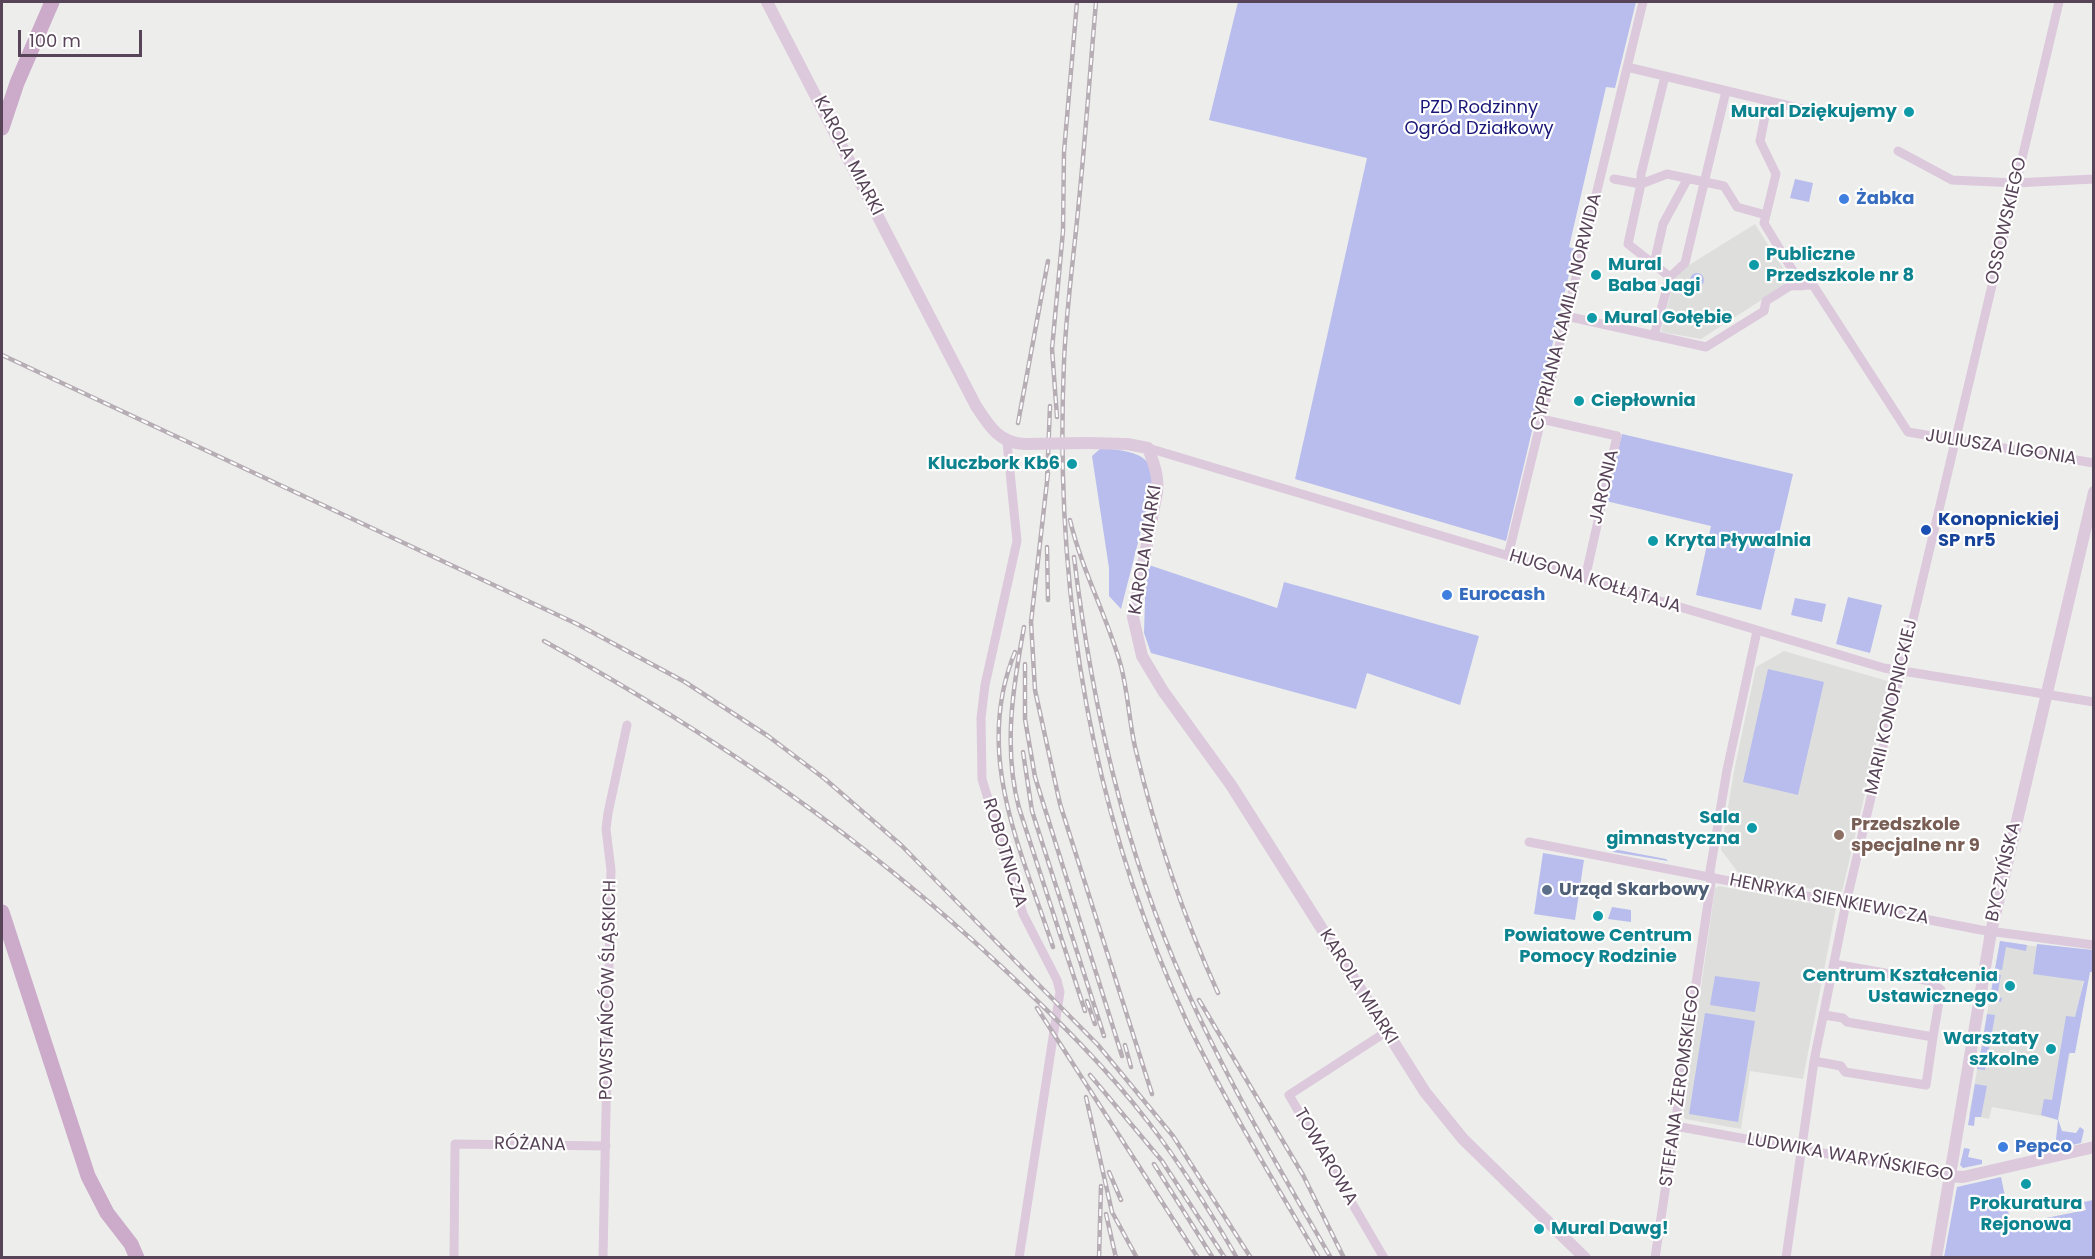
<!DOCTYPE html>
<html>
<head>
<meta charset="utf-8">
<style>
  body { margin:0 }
  #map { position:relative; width:2095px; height:1259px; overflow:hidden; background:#edeeeb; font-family:Poppins,sans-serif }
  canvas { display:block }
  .frame { position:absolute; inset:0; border:3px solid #584458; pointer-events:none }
  .scale { position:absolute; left:18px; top:30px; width:124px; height:27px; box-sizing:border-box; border:3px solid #584458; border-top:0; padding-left:8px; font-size:18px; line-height:21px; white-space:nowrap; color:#584458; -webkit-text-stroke:4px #fff; paint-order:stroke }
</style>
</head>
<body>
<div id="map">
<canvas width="2095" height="1259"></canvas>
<div class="frame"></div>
<div class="scale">100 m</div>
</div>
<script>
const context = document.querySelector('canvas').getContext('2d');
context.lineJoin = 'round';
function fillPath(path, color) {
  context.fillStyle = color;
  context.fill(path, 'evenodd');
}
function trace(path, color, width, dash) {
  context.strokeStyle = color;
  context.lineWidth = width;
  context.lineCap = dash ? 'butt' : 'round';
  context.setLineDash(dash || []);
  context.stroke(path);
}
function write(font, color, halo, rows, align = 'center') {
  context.font = font + ' Poppins,sans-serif';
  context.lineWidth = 4.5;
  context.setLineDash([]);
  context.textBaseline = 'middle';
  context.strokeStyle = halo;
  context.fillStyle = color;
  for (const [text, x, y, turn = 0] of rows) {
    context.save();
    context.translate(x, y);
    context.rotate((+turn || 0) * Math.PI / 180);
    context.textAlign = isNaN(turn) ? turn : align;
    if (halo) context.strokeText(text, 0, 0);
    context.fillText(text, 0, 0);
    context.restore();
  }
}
const education = new Path2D(`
  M1755 224 1791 281 1701 339 1661 332 1674 280 1686 267Z
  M1784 651 1891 682 1842 892 1838 894 1740 875 1721 850 1734 771 1756 667Z
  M1719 886 1836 908 1803 1079 1750 1071 1741 1129 1685 1119 1683 1115 1715 888Z
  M2000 941 2088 954 2058 1119 1992 1107 1989 1119 1969 1115Z`);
const green = new Path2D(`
  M1236 2H1636L1615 88 1606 87 1569 247 1575 249 1506 541 1295 479 1367 158 1209 120 1238 2Z
  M1795 179 1813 183 1809 202 1790 198Z
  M1690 280a7 7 0 1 1 14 0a7 7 0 1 1-14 0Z
  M1622 434 1793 474 1761 610 1696 595 1711 526 1606 501Z
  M1101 448C1117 450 1144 450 1152 469 1154 474 1152 483 1152 488L1121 609 1109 596V568L1092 456Z
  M1146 564 1277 608 1284 582 1479 636 1460 705 1367 673 1356 709 1151 653 1144 633Z
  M1848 597 1882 605 1870 653 1836 644Z
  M1795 598 1826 604 1822 622 1791 615Z
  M1768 669 1824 682 1798 795 1743 782Z
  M1613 849 1666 859 1668 861 1613 852Z
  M1543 853 1584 860 1575 920 1534 914Z
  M1612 907 1631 910V922L1608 919Z
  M2000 941 2027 945 2026 951 2006 947 2002 970 1995 969Z
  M2037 944 2093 950V972H2090L2075 1053H2069L2058 1119 2062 1131 2076 1133 2080 1127 2084 1130 2081 1143 2055 1149 2058 1120 2041 1115 2044 1099 2052 1100 2066 1016 2075 1017 2084 981 2033 974Z
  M1994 974 2001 975 1997 997 2002 998 2001 1002 1990 999Z
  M1715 976 1760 982 1755 1012 1710 1005Z
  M1705 1013 1755 1021 1738 1122 1689 1114Z
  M1987 1014 1995 1015 1991 1039 1983 1038Z
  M1982 1046 1989 1047 1985 1070 1977 1069Z
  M1975 1084 1987 1086 1981 1117H1975L1974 1126 1968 1125Z
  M1964 1148 1970 1149 1968 1157 1982 1160V1164L1963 1168 1960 1165Z
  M2001 1177 2011 1225 2086 1210 2084 1202 2093 1200V1257H1944L1957 1187Z`);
const minor = new Path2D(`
  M1627 67 1815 112
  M1665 76 1641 174V184L1667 174 1724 186 1737 207 1766 215 1764 223 1802 286
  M1898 151 1952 180 2015 183 2094 179
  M1614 179 1641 184 1628 244 1670 277 1654 336
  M1766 215 1776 174 1760 141 1768 101
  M1654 264 1663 224 1688 178
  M1670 277 1685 263 1726 91
  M1566 316 1706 347 1764 311 1766 301 1790 286 1813 285 1908 432 2094 463
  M1541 419 1617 436 1585 579
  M1007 442 1017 541 985 685 981 718 982 779 1023 914 1057 980 1060 992 1019 1258
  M1148 448 1884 668 2094 702
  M1508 556 1643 2
  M1529 842 1981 930 2094 945
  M1834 964 1930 981 1941 990 1933 1037
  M1814 1061 1841 1066 1845 1072 1926 1085 1933 1037 1847 1022 1843 1018 1824 1015
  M1675 1126 1949 1176
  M454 1258 455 1144 606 1146
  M603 1258 611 870 606 829 608 813 627 725
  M1384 1258 1289 1095 1386 1032
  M1655 1258 1711 883 1710 871 1727 770 1757 631
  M1786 1258 1814 1061 1846 903 2059 2`);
const tertiary = new Path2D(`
  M767 2 976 406C989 426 999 443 1025 444
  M1088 443 1127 444 1148 448C1154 464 1159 476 1157 492L1133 617 1142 656 1163 691 1231 785 1425 1092 1463 1139 1585 1258
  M1949 1176 1963 1177 2094 1147
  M1936 1258 1991 932 2094 492`);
const primary = new Path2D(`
  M2 128 17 83 52 2
  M2 912 88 1176 107 1213 131 1244 137 1258`);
const rail = new Path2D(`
  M1096 2C1090 72 1085 142 1078 211 1073 262 1066 312 1064 362 1054 592 1090 812 1187 1022 1226 1103 1273 1180 1319 1258
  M2 355 577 624 685 682 768 736 825 779 901 845 1098 1045 1173 1136 1251 1258
  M1057 417 1052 349 1063 231 1064 152 1077 2
  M1018 423 1048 261
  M1048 473 1031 622 1035 690 1060 804 1152 1094
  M1047 481 1050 406
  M1070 520C1082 571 1107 616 1121 666 1128 693 1129 720 1135 747 1155 831 1182 914 1218 993
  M1047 547 1048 600
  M1074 557C1092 704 1124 850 1185 986 1227 1081 1279 1168 1331 1258
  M1024 627C1013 687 1003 748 1019 808L1085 1011
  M544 641C714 735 862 836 1004 969 1056 1018 1106 1067 1149 1123 1182 1166 1210 1211 1237 1258
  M1015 652C973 754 1021 849 1053 947
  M1025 664V719L1035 777 1122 1056
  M1023 752 1032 811 1104 1036
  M1199 1000 1303 1175 1344 1258
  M1087 1001 1095 1024
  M1037 1008 1198 1258
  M1125 1045 1131 1067
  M1090 1075 1162 1161 1225 1258
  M1086 1097 1112 1212 1137 1258
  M1154 1164 1213 1258
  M1109 1172 1121 1200
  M1106 1214 1116 1258
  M1099 1258 1101 1186`);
const tertiaryBridge = new Path2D(`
  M1025 444 1088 443`);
const markers = [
  [1909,112,6,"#0f9aa8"],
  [1844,199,6,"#3f7fe0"],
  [1754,265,6,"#0f9aa8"],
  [1596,275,6,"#0f9aa8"],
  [1592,318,6,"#0f9aa8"],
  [1579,401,6,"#0f9aa8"],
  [1072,464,6,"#0f9aa8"],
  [1926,530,6,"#1a4fb4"],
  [1653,541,6,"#0f9aa8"],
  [1447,595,6,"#3f7fe0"],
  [1752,828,6,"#0f9aa8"],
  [1839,835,6,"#8d6e63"],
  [1547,890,6,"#5c6f8a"],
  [1598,916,6,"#0f9aa8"],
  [2010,986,6,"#0f9aa8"],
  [2051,1049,6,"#0f9aa8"],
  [2003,1147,6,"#3f7fe0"],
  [2026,1184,6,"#0f9aa8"],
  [1539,1229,6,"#0f9aa8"]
];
const parkNames = [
  ["PZD Rodzinny",1479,108],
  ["Ogród Działkowy",1479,129]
];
const cultureNames = [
  ["Mural Dziękujemy",1897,112,"right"],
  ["Publiczne",1766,255],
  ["Przedszkole nr 8",1766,276],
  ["Mural",1608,265],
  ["Baba Jagi",1608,286],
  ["Mural Gołębie",1604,318],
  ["Ciepłownia",1591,401],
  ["Kluczbork Kb6",1060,464,"right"],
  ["Kryta Pływalnia",1665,541],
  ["Sala",1740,818,"right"],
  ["gimnastyczna",1740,839,"right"],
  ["Powiatowe Centrum",1598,936,"center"],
  ["Pomocy Rodzinie",1598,957,"center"],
  ["Centrum Kształcenia",1998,976,"right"],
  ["Ustawicznego",1998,997,"right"],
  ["Warsztaty",2039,1039,"right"],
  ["szkolne",2039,1060,"right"],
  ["Prokuratura",2026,1204,"center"],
  ["Rejonowa",2026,1225,"center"],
  ["Mural Dawg!",1551,1229]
];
const streetNames = [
  ["KAROLA MIARKI",848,156,63],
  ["OSSOWSKIEGO",2007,221,-77],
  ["CYPRIANA KAMILA NORWIDA",1567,312,-76],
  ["JULIUSZA LIGONIA",2001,448,9],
  ["JARONIA",1605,487,-77],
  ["KAROLA MIARKI",1146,550,-81],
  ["HUGONA KOŁŁĄTAJA",1595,582,17],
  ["MARII KONOPNICKIEJ",1892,707,-77],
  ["ROBOTNICZA",1004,853,73],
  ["BYCZYŃSKA",2004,872,-77],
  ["HENRYKA SIENKIEWICZA",1829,900,11],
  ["KAROLA MIARKI",1358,987,58],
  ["POWSTAŃCÓW ŚLĄSKICH",609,990,-89],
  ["STEFANA ŻEROMSKIEGO",1681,1086,-82],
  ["RÓŻANA",530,1145,1],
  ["TOWAROWA",1325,1157,60],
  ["LUDWIKA WARYŃSKIEGO",1850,1158,10]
];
const shopNames = [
  ["Żabka",1856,199],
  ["Eurocash",1459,595],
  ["Pepco",2015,1147]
];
const transitNames = [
  ["Konopnickiej",1938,520],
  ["SP nr5",1938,541]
];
const educationNames = [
  ["Przedszkole",1851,825],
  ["specjalne nr 9",1851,846]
];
const serviceNames = [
  ["Urząd Skarbowy",1559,890]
];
fillPath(education, '#dedfdd');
fillPath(green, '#b8bded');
trace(minor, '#dcc9dc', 9);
trace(tertiary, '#dcc9dc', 12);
trace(primary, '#cbaaca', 15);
trace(rail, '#b6adb5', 4.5);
trace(rail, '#fff', 2, [7]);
trace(tertiaryBridge, '#dcc9dc', 12);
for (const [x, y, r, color] of markers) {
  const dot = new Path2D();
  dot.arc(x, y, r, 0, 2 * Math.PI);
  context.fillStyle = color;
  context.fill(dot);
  trace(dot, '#fff', 2);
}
write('18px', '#181778', '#fff', parkNames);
write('bold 18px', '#0d838f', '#fff', cultureNames, 'left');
write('18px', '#584458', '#fff', streetNames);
write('bold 18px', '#366cbe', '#fff', shopNames, 'left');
write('bold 18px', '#164399', '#fff', transitNames, 'left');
write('bold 18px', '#785e54', '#fff', educationNames, 'left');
write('bold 18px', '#4e5e75', '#fff', serviceNames, 'left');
</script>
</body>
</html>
